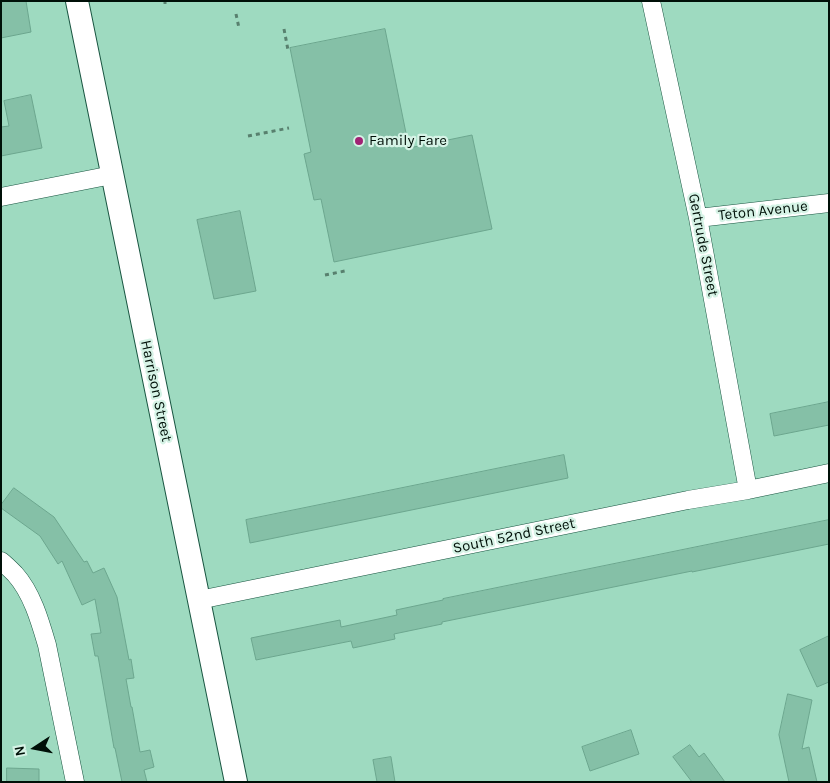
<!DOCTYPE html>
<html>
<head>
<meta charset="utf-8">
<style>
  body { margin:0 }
  #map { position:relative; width:830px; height:783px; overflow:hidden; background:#9edac0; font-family:Karla,sans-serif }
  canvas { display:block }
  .frame { position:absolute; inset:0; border:2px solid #001008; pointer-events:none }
  .north { position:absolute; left:10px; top:723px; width:50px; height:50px; -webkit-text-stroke:4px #d6f3e6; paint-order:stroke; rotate:259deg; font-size:14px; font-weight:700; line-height:20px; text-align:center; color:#001008 }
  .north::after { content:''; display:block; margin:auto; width:18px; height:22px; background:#001008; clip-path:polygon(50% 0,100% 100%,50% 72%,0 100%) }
</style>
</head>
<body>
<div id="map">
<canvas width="830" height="783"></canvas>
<div class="frame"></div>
<div class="north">N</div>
</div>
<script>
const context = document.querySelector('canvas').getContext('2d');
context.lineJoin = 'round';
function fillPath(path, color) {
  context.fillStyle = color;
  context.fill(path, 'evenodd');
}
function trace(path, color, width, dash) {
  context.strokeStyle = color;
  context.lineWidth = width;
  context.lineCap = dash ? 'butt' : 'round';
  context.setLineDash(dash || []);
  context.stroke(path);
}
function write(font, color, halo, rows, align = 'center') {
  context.font = font + ' Karla,sans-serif';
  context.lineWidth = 4.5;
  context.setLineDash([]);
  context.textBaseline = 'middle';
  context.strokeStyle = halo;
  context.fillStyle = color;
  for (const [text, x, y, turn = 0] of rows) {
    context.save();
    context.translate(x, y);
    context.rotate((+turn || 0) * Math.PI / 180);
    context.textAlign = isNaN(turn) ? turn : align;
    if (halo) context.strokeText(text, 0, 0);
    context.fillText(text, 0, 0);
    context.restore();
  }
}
const building = new Path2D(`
  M1 1H26L31 32 1 38Z
  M385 29 409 148 472 135 492 229 334 262 321 199 314 200 304 154 311 152 290 48Z
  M31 95 42 148 1 156V127L9 126 4 101Z
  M240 211 256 291 214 299 197 220Z
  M829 402V425L774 436 770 414Z
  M564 455 568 478 250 543 246 520Z
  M14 488 54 517 84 562 87 561 93 573 104 568 117 597 129 660 131 659 134 678 126 679 131 707H132L140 752 150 750 154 767 144 770 147 782H122L115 748H114L98 656H95L91 634 101 633 95 599 82 605 62 561 58 564 40 536 1 508V505Z
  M829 520V544L692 572V571L442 622V624L394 634 395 639 353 648 351 641 256 660 251 638 340 620 341 627 397 615 396 610 443 600V599Z
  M829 636V682L817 687 800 650Z
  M788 694 812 700 802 749 809 747 817 782H789L779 735Z
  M631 730 639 754 590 771 582 747Z
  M690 745 699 757 704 753 725 782H692L673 757Z
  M391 757 395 782H377L373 760Z
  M7 768 39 769V782H7Z`);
const path = new Path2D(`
  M165 1V4
  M236 14 239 28
  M284 29 288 50
  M248 136 289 128
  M325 275 345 271`);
const minor = new Path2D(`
  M651 1 698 218 748 490
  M1 197 112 175
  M698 218 829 203
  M1 561C6 565 11 570 15 574 32 593 40 621 47 645L75 782
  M199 600 688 500 748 490 829 473`);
const major = new Path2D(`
  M77 1 236 782`);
const markers = [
  [359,141,5,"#a12274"]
];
const poiNames = [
  ["Family Fare",369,141]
];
const streetNames = [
  ["Teton Avenue",763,211,-6],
  ["Gertrude Street",703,245,79],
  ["Harrison Street",156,391,78],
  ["South 52nd Street",514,536,-12]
];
fillPath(building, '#85c0a7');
trace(building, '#6ca68e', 1);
trace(minor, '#195541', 19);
trace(major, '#195541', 24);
trace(path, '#58806e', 3, [4, 4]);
trace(minor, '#fff', 18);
trace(major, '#fff', 22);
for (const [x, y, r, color] of markers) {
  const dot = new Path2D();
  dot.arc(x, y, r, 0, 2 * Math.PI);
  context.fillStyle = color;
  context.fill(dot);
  trace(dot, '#d6f3e6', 2);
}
write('15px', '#001008', '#d6f3e6', poiNames, 'left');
write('15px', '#001008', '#d6f3e6', streetNames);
</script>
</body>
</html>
